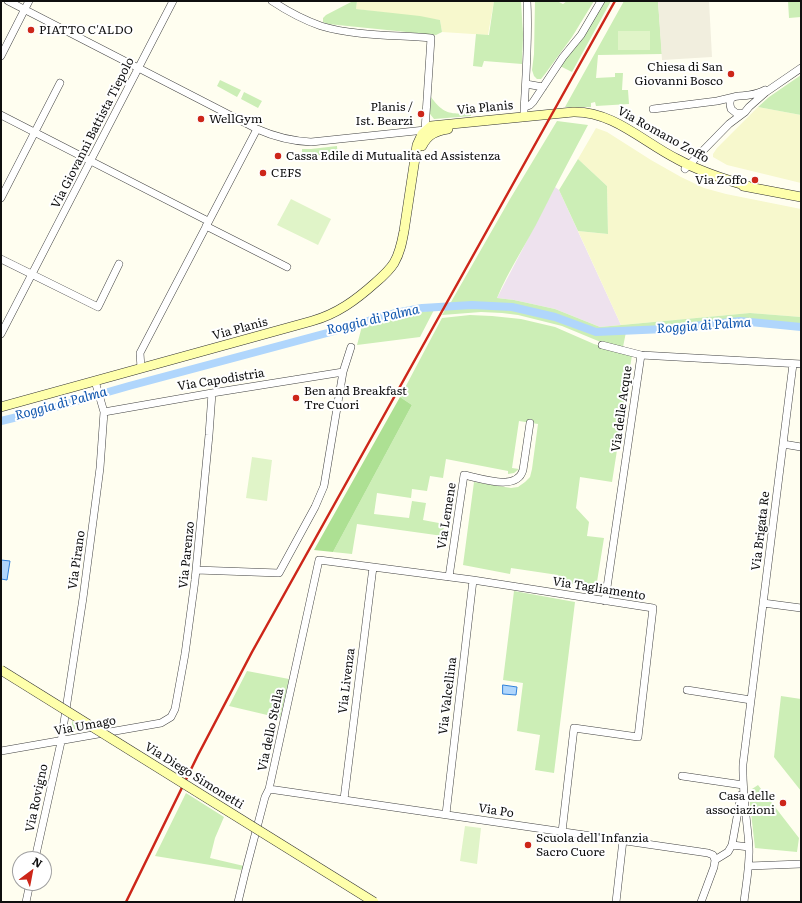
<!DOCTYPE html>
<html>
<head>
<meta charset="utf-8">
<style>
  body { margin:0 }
  #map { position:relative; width:802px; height:903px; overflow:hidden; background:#fffef0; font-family:Literata,serif }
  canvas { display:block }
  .frame { position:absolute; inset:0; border:2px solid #0f0f0f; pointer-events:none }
  .north { position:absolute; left:12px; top:851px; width:40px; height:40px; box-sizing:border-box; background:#fff; border:1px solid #9f9f9f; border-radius:50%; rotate:32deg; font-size:11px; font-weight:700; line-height:16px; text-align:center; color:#0f0f0f }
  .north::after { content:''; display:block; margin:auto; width:14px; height:18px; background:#cd2619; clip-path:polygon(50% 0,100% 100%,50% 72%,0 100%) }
</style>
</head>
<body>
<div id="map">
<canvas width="802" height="903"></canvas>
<div class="frame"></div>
<div class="north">N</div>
</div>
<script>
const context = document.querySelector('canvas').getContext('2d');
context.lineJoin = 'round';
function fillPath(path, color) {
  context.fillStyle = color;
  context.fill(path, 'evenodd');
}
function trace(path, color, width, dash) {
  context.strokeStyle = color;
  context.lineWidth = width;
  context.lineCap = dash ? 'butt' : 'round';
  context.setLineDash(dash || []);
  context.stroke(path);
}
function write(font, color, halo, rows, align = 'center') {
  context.font = font + ' Literata,serif';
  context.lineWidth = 4;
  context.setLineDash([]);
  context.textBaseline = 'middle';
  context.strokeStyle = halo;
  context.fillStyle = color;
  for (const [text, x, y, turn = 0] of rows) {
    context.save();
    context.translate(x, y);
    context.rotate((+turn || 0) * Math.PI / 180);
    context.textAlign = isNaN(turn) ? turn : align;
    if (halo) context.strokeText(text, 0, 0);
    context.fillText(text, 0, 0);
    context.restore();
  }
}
const industrial = new Path2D(`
  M555 187 559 190 621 325 600 327 555 309 514 300 497 298Z`);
const farmland = new Path2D(`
  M357 1H494L488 35 442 32 440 20 356 9Z
  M758 107 801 115V183L727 165 713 157V154L717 148Z
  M596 128 607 132 651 160 681 177 704 188 726 194 801 209V317L750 313 621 325 578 231 608 234 607 186 578 159Z`);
const green = new Path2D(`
  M353 1H357L356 9 420 16 440 20 442 32 436 35 328 24 323 22V18L326 15Z
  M494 1H521L523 34 522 64 484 61 482 67 473 66 476 34 489 35Z
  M535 1H557L563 4 567 1H594L572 37 545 74 541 79H537L534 76 532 70 534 54Z
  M604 1H611L572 72 560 66Z
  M624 1H658L662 54 598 55 596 78 615 77V73H623L622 90H628L629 104 596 106 595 102 591 103V107H565Z
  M788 1H801V17L789 18Z
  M801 75V115L758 107 769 97Z
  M220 80 241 90 237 97 217 86Z
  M244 92 262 101 258 108 241 99Z
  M431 97C444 115 451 114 471 113V116L434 119 430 114Z
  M557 121 588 125C572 155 556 185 541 215 527 243 509 269 497 298L514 300 555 309 600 327 750 313 801 317V325L743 319 690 325 598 330 539 310 501 304H448L451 302 510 199Z
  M337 146 338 161 322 155 302 156V149H311Z
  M578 159 607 186 608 234 578 231 559 190Z
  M457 308H489L531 313 564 322 596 334 626 332 623 347 603 343 562 326 518 315 502 313 481 312 442 315 445 310Z
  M434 310 420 337 357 345 362 326 395 316Z
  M470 315 492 316 521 319 555 327 594 344 632 355 612 482 580 477 576 508 589 522 587 536 604 538 596 588 557 581 558 575 511 568 510 574 463 565 474 482 511 488 518 487 525 482 530 477 532 469 538 424 519 421 512 468 519 469 514 473 508 474V471L446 459 443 478 430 476 427 491 412 489 411 498 377 493 374 514 409 518 412 501 426 503 423 520 444 524 443 536 357 524 352 554 333 552 412 405 400 397 442 318Z
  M514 591 575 602 554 773 535 770 540 735 517 731 523 683 503 680Z
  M247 671 289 679 280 718 229 706Z
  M781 696 801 699V791L774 757Z
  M72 721 84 728 72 730Z
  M758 785 799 838 797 852 755 848 749 795 752 789Z
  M186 793 224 817 215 838 210 858 244 866 241 870 155 856Z`);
const forest = new Path2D(`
  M400 397 412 405 333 552 314 550Z`);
const pitch = new Path2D(`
  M618 31H650V50H618Z
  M291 199 331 219 318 245 277 225Z
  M252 457 272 460 267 501 246 498Z
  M465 826 481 828 477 864 460 861Z`);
const plaza = new Path2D(`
  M658 1H709L712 57 662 60Z`);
const water = new Path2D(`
  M1 560 10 561 7 580 1 579Z
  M503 685 517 687 516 695 503 694Z`);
const canal = new Path2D(`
  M1 421 38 412 129 386 327 333 395 313 422 308 472 305 512 307 555 317 596 332 665 329 740 321 801 327`);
const street = new Path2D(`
  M8 1 257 129C275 137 291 141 311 142L425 130 431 38C396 35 354 36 321 26 304 20 287 11 272 1
  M1 56 29 1
  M526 84 543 87
  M525 107 530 105 533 102 563 57 581 35 601 1
  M653 109 717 101 734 97
  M524 111C526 74 529 38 527 1
  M741 113H736L731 109C726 92 741 97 749 95 755 94 760 93 765 90
  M1 115 208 221
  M685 169 729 124 745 112 749 107 766 92 801 68
  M1 198 60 83
  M206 226 287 267
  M1 259 98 307 119 264
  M1 334 173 1
  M602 345 641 355
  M141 368 140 353 257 129
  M104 412 212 393 343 372
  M783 444 801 447
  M196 570 279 573 315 507 324 486 343 372 351 347
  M449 577 464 475C480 478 517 492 523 470L530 423
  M605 601 641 355 801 364
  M763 603 801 608
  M687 690 751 700
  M1 751 161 723 171 717 175 709 185 654 195 580 209 435 212 393
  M682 776 743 785
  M269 789 708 853 713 855 715 860
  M344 799 373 567
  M446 814 473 580
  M732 845 749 847
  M35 859 61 742 83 598 100 468 104 412 95 381
  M715 860 728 852 732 845 741 795
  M749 866 801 864
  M26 902 30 883
  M238 902 245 873 265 797 269 789 319 560 473 580 653 608 638 737 574 728 562 832
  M616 902 623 840
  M701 902 714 867 715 860
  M744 902C746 884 750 865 749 847 747 819 742 792 743 764L793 364`);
const secondary = new Path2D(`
  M422 146C428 134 436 131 448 129
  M743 186 801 197
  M1 407 312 321C337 314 356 300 375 283 382 277 389 271 394 263 400 253 402 242 404 231L417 145 422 134 431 126 573 112C613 111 643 142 677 159 699 171 723 179 748 186`);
const rail = new Path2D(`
  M126 902 198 755 252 652 615 1`);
const secondaryBridge = new Path2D(`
  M1 670 374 902`);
const markers = [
  [31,30,4,"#cd2619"],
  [731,74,4,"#cd2619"],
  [421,114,4,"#cd2619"],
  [201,119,4,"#cd2619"],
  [278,156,4,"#cd2619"],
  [263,173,4,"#cd2619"],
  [755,180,4,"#cd2619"],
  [296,398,4,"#cd2619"],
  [783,803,4,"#cd2619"],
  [528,845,4,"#cd2619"]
];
const poiNames = [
  ["PIATTO C'ALDO",39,30],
  ["Chiesa di San",723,67,"right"],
  ["Giovanni Bosco",723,81,"right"],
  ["Planis /",413,107,"right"],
  ["Ist. Bearzi",413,121,"right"],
  ["WellGym",209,119],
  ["Cassa Edile di Mutualità ed Assistenza",286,156],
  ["CEFS",271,173],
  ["Via Zoffo",747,180,"right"],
  ["Ben and Breakfast",304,391],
  ["Tre Cuori",304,405],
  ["Casa delle",775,796,"right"],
  ["associazioni",775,810,"right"],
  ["Scuola dell'Infanzia",536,838],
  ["Sacro Cuore",536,852]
];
const streetNames = [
  ["Via Planis",485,108,-5],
  ["Via Giovanni Battista Tiepolo",93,133,-63],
  ["Via Romano Zoffo",663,135,29],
  ["Via Planis",240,329,-15],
  ["Via Capodistria",221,380,-9],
  ["Via delle Acque",622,409,-82],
  ["Via Lemene",447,516,-81],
  ["Via Brigata Re",761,531,-83],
  ["Via Parenzo",187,555,-84],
  ["Via Pirano",77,560,-82],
  ["Via Tagliamento",599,589,9],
  ["Via Livenza",347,681,-83],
  ["Via Valcellina",448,696,-83],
  ["Via Umago",85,726,-10],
  ["Via dello Stella",271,730,-78],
  ["Via Diego Simonetti",194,776,32],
  ["Via Rovigno",37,798,-78],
  ["Via Po",496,811,9]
];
const waterNames = [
  ["Roggia di Palma",373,320,-13],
  ["Roggia di Palma",704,326,-4],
  ["Roggia di Palma",61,404,-15]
];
fillPath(industrial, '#eee2ee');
fillPath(farmland, '#f7f8cd');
fillPath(green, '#cceeb6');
fillPath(forest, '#ade093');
fillPath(pitch, '#e0f4c8');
fillPath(plaza, '#f1eede');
fillPath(water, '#b0d6fc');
trace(water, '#3081da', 1);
trace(canal, '#b0d6fc', 8);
trace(street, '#424242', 8);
trace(secondary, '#313131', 10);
trace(street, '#fff', 7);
trace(secondary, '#feffab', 9);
trace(rail, '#cd2619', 2.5);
trace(secondaryBridge, '#313131', 10, []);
trace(secondaryBridge, '#feffab', 9);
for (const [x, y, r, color] of markers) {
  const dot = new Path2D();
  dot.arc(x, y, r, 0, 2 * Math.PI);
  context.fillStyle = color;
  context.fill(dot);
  trace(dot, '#fff', 1.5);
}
write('12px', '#0f0f0f', '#fff', poiNames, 'left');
write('12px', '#0f0f0f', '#fff', streetNames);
write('italic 13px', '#0b53ad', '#fff', waterNames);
</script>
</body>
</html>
